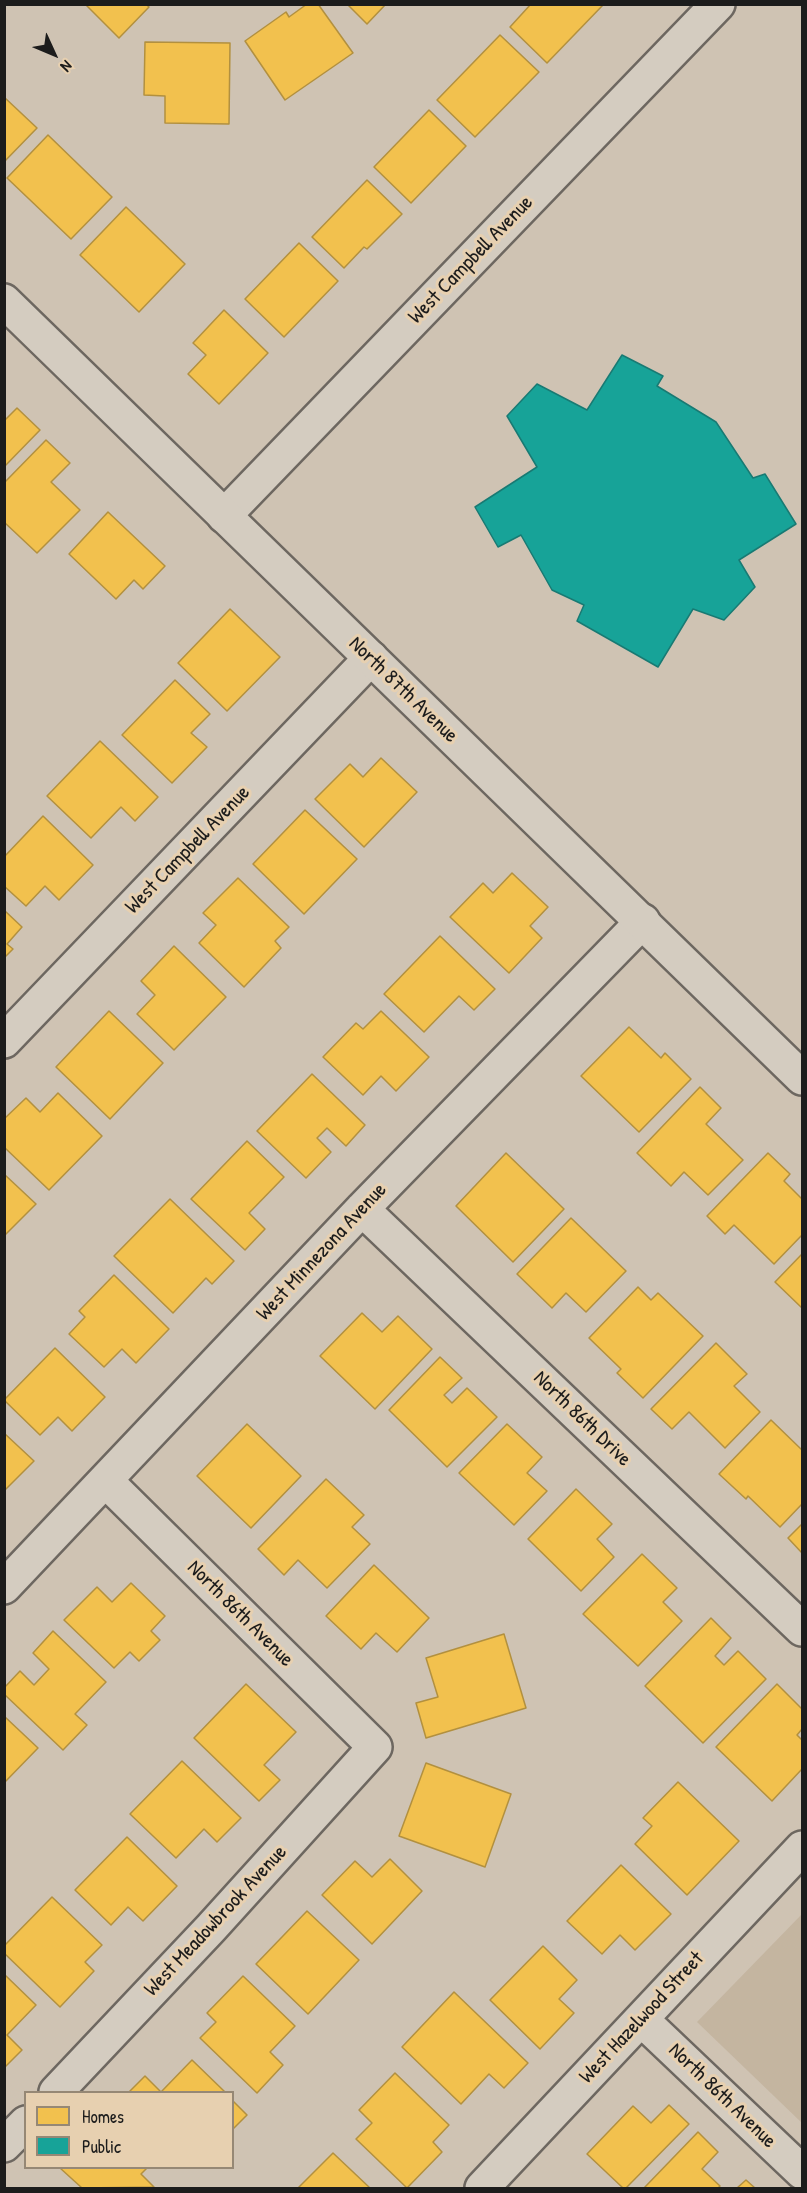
<!DOCTYPE html>
<html>
<head>
<meta charset="utf-8">
<style>
  body { margin:0 }
  #map { position:relative; width:807px; height:2193px; overflow:hidden; background:#cfc3b3; font-family:"Patrick Hand",sans-serif }
  canvas { display:block }
  .frame { position:absolute; inset:0; border:6px solid #1c1c1c; pointer-events:none }
  .legend { position:absolute; left:24px; top:2091px; width:210px; height:78px; box-sizing:border-box; background:#e7d0b0; border:2px solid #968875; margin:0; padding:8px 10px; list-style:none; font-size:18px; color:#1c1c1c }
  .legend li { display:flex; align-items:center; gap:12px; height:30px }
  .legend b { width:30px; border:2px solid #968875 }
  .north { position:absolute; left:24px; top:24px; width:60px; height:60px; -webkit-text-stroke:4px #e7d0b0; paint-order:stroke; rotate:134deg; font-size:16px; font-weight:700; line-height:24px; text-align:center; color:#1c1c1c }
  .north::after { content:''; display:block; margin:auto; width:21px; height:27px; background:#1c1c1c; clip-path:polygon(50% 0,100% 100%,50% 72%,0 100%) }
</style>
</head>
<body>
<div id="map">
<canvas width="807" height="2193"></canvas>
<div class="frame"></div>
<ul class="legend">
<li><b style="height:16px;background:#f2c14e"></b>Homes</li>
<li><b style="height:16px;background:#17a398"></b>Public</li>
</ul>
<div class="north">N</div>
</div>
<script>
const context = document.querySelector('canvas').getContext('2d');
context.lineJoin = 'round';
function fillPath(path, color) {
  context.fillStyle = color;
  context.fill(path, 'evenodd');
}
function trace(path, color, width, dash) {
  context.strokeStyle = color;
  context.lineWidth = width;
  context.lineCap = dash ? 'butt' : 'round';
  context.setLineDash(dash || []);
  context.stroke(path);
}
function write(font, color, halo, rows, align = 'center') {
  context.font = font + ' "Patrick Hand",sans-serif';
  context.lineWidth = 6;
  context.setLineDash([]);
  context.textBaseline = 'middle';
  context.strokeStyle = halo;
  context.fillStyle = color;
  for (const [text, x, y, turn = 0] of rows) {
    context.save();
    context.translate(x, y);
    context.rotate((+turn || 0) * Math.PI / 180);
    context.textAlign = isNaN(turn) ? turn : align;
    if (halo) context.strokeText(text, 0, 0);
    context.fillText(text, 0, 0);
    context.restore();
  }
}
const green = new Path2D(`
  M802 1914V2123L697 2022Z`);
const homes = new Path2D(`
  M85 4H146L149 7 119 38Z
  M307 4H318L353 53 285 100 245 41 286 12 289 17Z
  M347 4H386L367 24Z
  M531 4H602L603 5 547 63 510 27Z
  M500 35 539 72 475 137 437 100Z
  M145 42 230 43 229 124 165 123V96L144 95Z
  M4 97 37 128 4 162Z
  M429 110 466 146 411 203 374 167Z
  M48 135 112 197 71 239 7 178Z
  M367 180 402 214 367 249 364 247 344 268 312 237Z
  M126 207 185 264 139 312 80 255Z
  M299 243 338 281 284 337 245 299Z
  M224 310 268 353 219 404 188 374 206 355 193 343Z
  M17 408 40 430 4 467V421Z
  M46 440 70 463 51 482 80 510 37 553 4 522V483Z
  M108 512 165 566 143 589 134 580 116 599 69 554Z
  M230 609 280 657 227 711 178 663Z
  M175 680 210 714 191 733 207 747 172 783 122 735Z
  M100 741 158 797 135 821 121 807 91 838 47 796Z
  M381 758 417 792 364 847 315 799 350 764 363 777Z
  M305 810 357 859 304 914 253 864Z
  M43 816 93 865 59 900 45 886 26 906 4 886V857Z
  M512 873 548 907 530 926 542 938 509 973 450 917 483 883 493 893Z
  M238 878 289 927 275 941 281 948 244 987 199 943 216 925 203 913Z
  M4 910 22 927 7 944 13 949 4 958Z
  M440 936 495 989 474 1010 459 996 424 1032 384 994Z
  M174 946 226 997 174 1050 137 1014 155 995 141 981Z
  M109 1011 163 1063 110 1119 56 1067Z
  M381 1011 429 1057 396 1091 381 1076 363 1095 323 1057 356 1023 363 1029Z
  M629 1027 661 1058 665 1053 691 1079 639 1132 581 1076Z
  M312 1074 365 1125 346 1146 327 1128 317 1138 331 1152 306 1178 257 1131Z
  M700 1087 721 1108 706 1124 743 1160 708 1195 684 1172 671 1186 637 1153Z
  M58 1093 102 1136 49 1190 4 1147V1119L26 1098 40 1112Z
  M247 1141 284 1177 249 1213 265 1229 245 1250 191 1199Z
  M506 1153 564 1209 513 1262 456 1206Z
  M768 1153 790 1174 784 1181 802 1199V1235L774 1264 734 1225 725 1234 707 1216Z
  M4 1174 36 1204 4 1236Z
  M170 1199 234 1261 212 1284 206 1278 173 1313 114 1256Z
  M571 1218 626 1271 586 1312 566 1293 552 1308 517 1274Z
  M802 1254V1308L775 1282Z
  M114 1275 169 1329 136 1363 122 1349 104 1367 69 1334 85 1317 79 1311Z
  M638 1287 651 1300 658 1293 703 1336 643 1398 617 1373 621 1369 589 1338Z
  M362 1313 382 1332 398 1316 432 1349 375 1409 320 1356Z
  M716 1343 747 1374 734 1386 760 1412 725 1448 689 1412 672 1429 651 1409Z
  M55 1348 105 1397 72 1431 58 1417 40 1435 4 1400Z
  M440 1357 462 1378 444 1395 452 1403 467 1388 497 1417 447 1467 389 1410Z
  M771 1420 802 1450V1504L780 1527 748 1496 746 1499 719 1474Z
  M247 1424 301 1476 251 1528 197 1476Z
  M507 1424 542 1457 527 1473 547 1491 514 1525 459 1473Z
  M4 1433 34 1461 4 1491Z
  M326 1479 364 1515 352 1527 370 1544 327 1588 298 1560 284 1575 258 1549Z
  M576 1489 612 1524 597 1539 614 1557 581 1591 528 1539Z
  M802 1524V1553L788 1538Z
  M642 1554 677 1588 663 1602 682 1621 638 1666 583 1614Z
  M374 1565 429 1618 397 1652 376 1633 361 1649 326 1616Z
  M131 1583 165 1616 151 1631 160 1640 139 1661 130 1652 114 1668 64 1620 97 1587 112 1602Z
  M711 1618 731 1638 715 1656 724 1665 738 1651 766 1679 703 1743 645 1686Z
  M53 1631 106 1682 75 1714 87 1725 63 1750 4 1694V1688L20 1671 34 1685 49 1669 33 1653Z
  M504 1634 526 1708 426 1738 416 1703 438 1697 426 1658Z
  M246 1684 296 1732 264 1765 280 1780 259 1801 194 1738Z
  M777 1684 802 1709V1729L797 1735 802 1740V1769L772 1801 716 1747Z
  M4 1716 38 1748 4 1783Z
  M182 1761 241 1818 217 1842 204 1829 176 1858 130 1814Z
  M426 1763 511 1794 485 1867 399 1836Z
  M678 1782 739 1841 687 1895 635 1844 652 1826 643 1818Z
  M127 1837 177 1886 143 1921 128 1907 111 1925 75 1890Z
  M390 1859 422 1891 372 1944 322 1895 355 1861 372 1877Z
  M621 1865 671 1914 635 1950 620 1935 602 1954 567 1921Z
  M52 1897 102 1945 85 1962 94 1971 60 2007 4 1953V1946Z
  M307 1911 359 1960 308 2014 256 1964Z
  M543 1946 577 1980 559 1999 574 2013 540 2049 490 2000Z
  M4 1974 36 2005 7 2035 22 2050 4 2068Z
  M243 1976 295 2026 270 2052 283 2065 257 2093 200 2038 216 2022 207 2013Z
  M454 1992 528 2063 504 2088 489 2074 461 2104 402 2047Z
  M192 2060 225 2092H129L145 2076 161 2092Z
  M395 2073 449 2125 433 2142 442 2152 407 2188 356 2139 372 2123 359 2110Z
  M232 2100 247 2115 232 2130Z
  M669 2105 689 2124 626 2188H623L587 2154 633 2106 651 2123Z
  M698 2132 718 2152 702 2169 720 2186 718 2188H644Z
  M333 2153 370 2188H298Z
  M60 2168H147L141 2174 154 2187 82 2188Z
  M746 2180 755 2188H737Z`);
const public = new Path2D(`
  M622 355 663 376 657 386 716 422 753 478 765 474 796 524 739 560 755 587 724 620 693 609 658 667 577 621 584 605 552 590 521 535 498 547 475 507 537 467 507 416 537 384 587 410Z`);
const minor = new Path2D(`
  M224 516 718 4
  M4 1041 371 658
  M362 1209 802 1629
  M4 1587 362 1209 643 921
  M641 2019 802 2172
  M56 2092 211 1928 375 1747 106 1481
  M4 2145 26 2123
  M482 2188 802 1848`);
const tertiary = new Path2D(`
  M4 301 802 1078`);
const streetNames = [
  ["West Campbell Avenue",471,260,-46],
  ["North 87th Avenue",403,690,44],
  ["West Campbell Avenue",188,850,-46],
  ["West Minnezona Avenue",322,1252,-47],
  ["North 86th Drive",582,1419,44],
  ["North 86th Avenue",240,1614,45],
  ["West Meadowbrook Avenue",216,1921,-47],
  ["West Hazelwood Street",642,2018,-47],
  ["North 86th Avenue",722,2096,44]
];
fillPath(green, '#c4b5a0');
fillPath(homes, '#f2c14e');
trace(homes, '#b2903f', 1.5);
fillPath(public, '#17a398');
trace(public, '#187a73', 1.5);
trace(minor, '#6d6760', 38);
trace(tertiary, '#6d6760', 38);
trace(minor, '#d4ccc0', 33);
trace(tertiary, '#d4ccc0', 33);
write('21px', '#1c1c1c', '#e7d0b0', streetNames);
</script>
</body>
</html>
